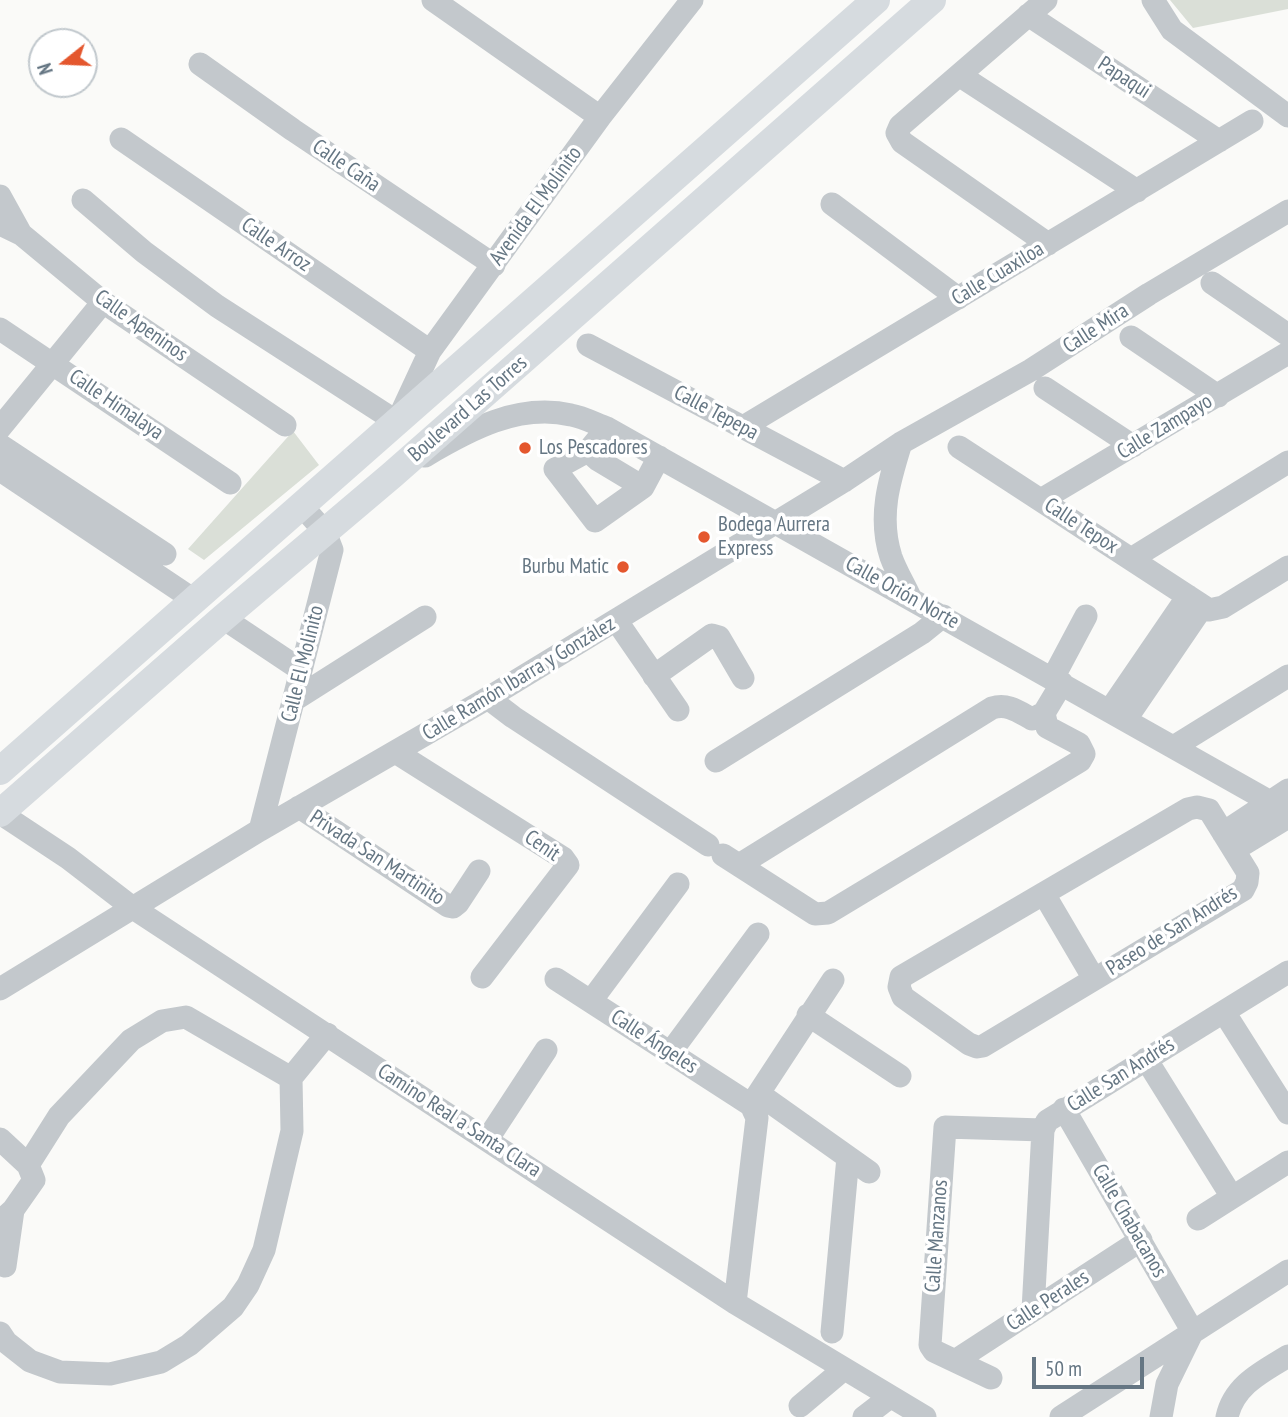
<!DOCTYPE html>
<html>
<head>
<meta charset="utf-8">
<style>
	body { margin:0 }
	#map { position:relative; width:1288px; height:1417px; overflow:hidden; background:#fafaf8; font-family:"PT Sans Narrow",sans-serif }
	canvas { display:block }
	.north { position:absolute; left:28px; top:28px; width:70px; height:70px; box-sizing:border-box; background:#fff; border:2px solid #c1c8cd; border-radius:50%; rotate:252deg; font-size:19px; font-weight:700; line-height:28px; text-align:center; color:#657683 }
	.north::after { content:''; display:block; margin:auto; width:24px; height:32px; background:#e4572e; clip-path:polygon(50% 0,100% 100%,50% 72%,0 100%) }
	.scale { position:absolute; left:1032px; top:1357px; width:112px; height:32px; box-sizing:border-box; border:4px solid #657683; border-top:0; padding-left:9px; font-size:21px; line-height:24px; white-space:nowrap; color:#657683; -webkit-text-stroke:5px #fff; paint-order:stroke }
</style>
</head>
<body>
<div id="map">
<canvas width="1288" height="1417"></canvas>
<div class="north">N</div>
<div class="scale">50 m</div>
</div>
<script>
const context = document.querySelector('canvas').getContext('2d');
context.lineJoin = 'round';
function fill(path, color) { context.fillStyle = color; context.fill(path, 'evenodd'); }
function stroke(path, color, width, dash) { context.strokeStyle = color; context.lineWidth = width; context.lineCap = dash ? 'butt' : 'round'; context.setLineDash(dash || []); context.stroke(path); }
function write(font, color, halo, rows, align = 'center') {
  context.font = font + ' "PT Sans Narrow",sans-serif'; context.lineWidth = 7; context.setLineDash([]); context.textBaseline = 'middle'; context.strokeStyle = halo; context.fillStyle = color; for (const [text, x, y, turn = 0] of rows) {
    context.save(); context.translate(x, y); context.rotate((+turn || 0) * Math.PI / 180); context.textAlign = isNaN(turn) ? turn : align; if (halo) context.strokeText(text, 0, 0); context.fillText(text, 0, 0); context.restore();
  }
}
fill(new Path2D(`
	M1170,0h118v9l-95,19z
	M293,431l26,34 -115,95 -16,-11z`), '#dadfd7');
stroke(new Path2D(`
	M433,0l167,117
	M1046,0l-146,126 -3,7 5,9 146,102
	M1153,0l19,30 116,86
	M1028,15l191,126
	M200,64l93,66 201,135
	M959,75l178,116
	M121,139l309,212
	M0,196l21,38
	M83,200l61,52 73,54 180,116 33,-71 170,-234 92,-117
	M832,204l126,94
	M0,224l21,10 82,68 182,123
	M1212,283l76,52
	M0,329l230,154
	M1131,337l87,59
	M588,345l256,136
	M1045,388l88,58
	M743,427l509,-306
	M0,428l103,-126
	M607,428l-19,23 -33,18 40,52 48,-34 16,-30
	M901,443c-12,38 -23,74 -10,114 5,14 13,27 19,40
	M0,445l165,109
	M959,447l250,163 14,-3 65,-40
	M588,451l10,9 45,27
	M425,456c44,-26 93,-53 146,-41 12,2 25,9 36,13l681,384
	M0,470l194,130
	M1041,500l247,-147
	M1131,559l157,-97
	M223,618l78,52
	M616,620l62,90
	M654,676l58,-41 7,2 24,41
	M1053,678l33,-62
	M488,698l25,19 195,128
	M294,700l131,-83
	M1110,710l78,-114
	M1126,719l77,-113
	M1175,746l113,-70
	M397,753l166,105 5,7 -86,112
	M716,761l206,-128 21,-17
	M299,807l149,99 5,1 5,-4 21,-32
	M1197,807l12,3 39,63 -1,9 -4,8 -260,156 -6,1 -8,-3 -66,-47 -4,-10 2,-10 287,-168z
	M0,813l68,45 65,50 602,395 190,114
	M260,830l72,-280 -7,-18 -23,-26
	M1223,833l65,-43
	M1234,850l54,-33
	M723,855l92,59 13,-1 252,-152 4,-7 -5,-10 -32,-17 -3,-14
	M739,865l253,-157c16,-5 27,4 40,11l12,-6 18,-30
	M1044,894l50,85
	M556,979l195,126 6,13 -22,185
	M0,989l260,-159 228,-132 356,-217 57,-38 130,-73 118,-76 139,-83
	M591,1001l87,-117
	M1224,1012l64,101
	M808,1015l92,61
	M670,1053l88,-119
	M1146,1059l86,138
	M759,1094l110,78
	M751,1105l82,-125
	M1064,1109l129,223
	M0,1139l28,26 6,15 -21,30 -13,12
	M487,1140l59,-90
	M28,1165l31,-49 72,-76 31,-19 24,-4 105,61 36,-44
	M1198,1219l90,-57
	M5,1266l8,-56
	M1033,1310l10,-180 4,-9 241,-149
	M832,1332l16,-175
	M0,1333l6,9 24,19 30,11 50,2 51,-12 28,-17 44,-38 15,-22 16,-35 28,-119 -1,-53
	M955,1361l186,-121
	M991,1378l-57,-27 -4,-6 15,-218 98,3
	M800,1406l44,-37
	M864,1417l26,-20
	M1061,1417l227,-146
	M1161,1417l6,-33 24,-49
	M1227,1417c7,-32 35,-45 61,-61`), '#c3c8cc', 23);
stroke(new Path2D(`
	M0,771l876,-771
	M0,813l223,-195 169,-143 540,-475`), '#d6dbdf', 28);
for (const [x, y, r, color] of [
	[525,448,7,"#e4572e"],
	[704,537,7,"#e4572e"],
	[623,567,7,"#e4572e"]
]) { const dot = new Path2D(); dot.arc(x, y, r, 0, 2 * Math.PI); context.fillStyle = color; context.fill(dot); stroke(dot, '#fff', 2.5); }
write('21px', '#657683', '#fff', [
	["Papaqui",1124,78,33],
	["Calle Caña",346,166,34],
	["Avenida El Molinito",536,206,-54],
	["Calle Arroz",276,245,34],
	["Calle Cuaxiloa",998,274,-31],
	["Calle Apeninos",141,326,35],
	["Calle Mira",1096,329,-33],
	["Calle Himalaya",116,405,34],
	["Boulevard Las Torres",468,409,-41],
	["Calle Tepepa",716,413,28],
	["Calle Zampayo",1165,427,-31],
	["Calle Tepox",1081,526,33],
	["Calle Orión Norte",902,593,29],
	["Calle El Molinito",303,664,-76],
	["Calle Ramón Ibarra y González",519,679,-31],
	["Cenit",542,846,34],
	["Privada San Martinito",377,858,33],
	["Paseo de San Andrés",1172,931,-32],
	["Calle Ángeles",654,1042,33],
	["Calle San Andrés",1121,1075,-32],
	["Camino Real a Santa Clara",459,1121,33],
	["Calle Chabacanos",1129,1221,60],
	["Calle Manzanos",937,1236,-86],
	["Calle Perales",1048,1301,-33]
]);
write('21px', '#657683', '#fff', [
	["Los Pescadores",539,448],
	["Bodega Aurrera",718,525],
	["Express",718,549],
	["Burbu Matic",609,567,"right"]
], 'left');
</script>
</body>
</html>
